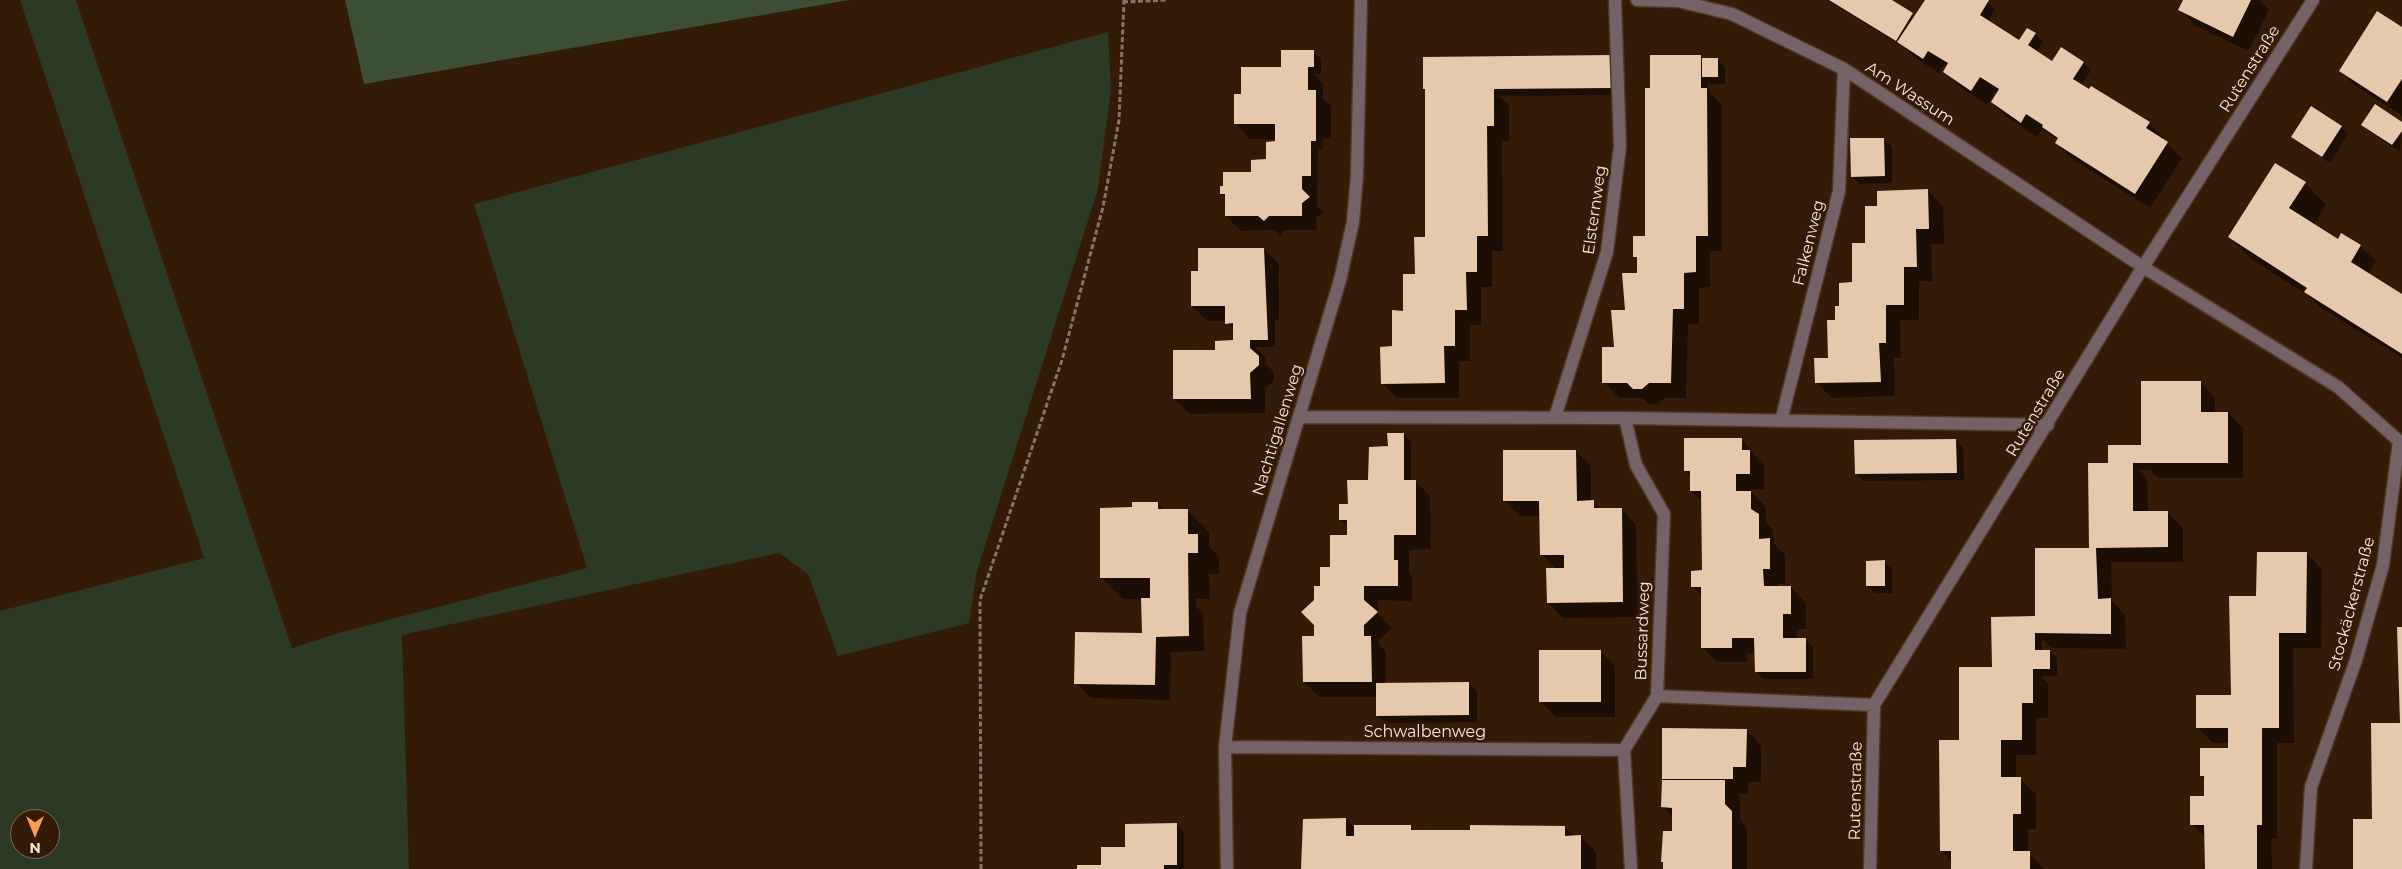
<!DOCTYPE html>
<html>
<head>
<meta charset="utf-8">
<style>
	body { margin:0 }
	#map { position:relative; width:2402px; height:869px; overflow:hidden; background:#341b08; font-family:Montserrat,sans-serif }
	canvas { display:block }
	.north { position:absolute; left:10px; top:809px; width:50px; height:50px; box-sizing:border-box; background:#341b08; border:1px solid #826c5c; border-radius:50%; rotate:180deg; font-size:14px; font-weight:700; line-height:20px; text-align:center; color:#f7e5da }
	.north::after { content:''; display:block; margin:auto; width:18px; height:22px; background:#fa9f4e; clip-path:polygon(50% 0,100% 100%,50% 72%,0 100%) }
</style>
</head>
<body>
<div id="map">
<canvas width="2402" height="869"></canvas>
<div class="north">N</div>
</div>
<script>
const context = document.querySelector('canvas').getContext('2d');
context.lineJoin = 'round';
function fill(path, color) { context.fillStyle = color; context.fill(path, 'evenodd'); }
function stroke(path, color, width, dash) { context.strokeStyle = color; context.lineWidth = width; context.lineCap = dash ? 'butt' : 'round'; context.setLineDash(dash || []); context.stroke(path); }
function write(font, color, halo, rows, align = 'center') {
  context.font = font + ' Montserrat,sans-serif'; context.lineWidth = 5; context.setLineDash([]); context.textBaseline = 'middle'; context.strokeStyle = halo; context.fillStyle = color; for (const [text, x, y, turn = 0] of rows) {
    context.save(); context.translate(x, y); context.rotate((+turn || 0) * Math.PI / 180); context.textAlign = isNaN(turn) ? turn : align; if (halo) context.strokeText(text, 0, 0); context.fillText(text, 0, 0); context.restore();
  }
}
fill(new Path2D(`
	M20,0h56l216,648 50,-16 245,-64 -113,-364 634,-172 3,57 -13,100 -121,382 -8,52 -131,33 -30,-82 -29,-21 -377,82 7,234h-409v-258l204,-53zM20,819h30v30h-30z`), '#2b3925');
fill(new Path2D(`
	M345,0h504l-485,84z`), '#3c4f34');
fill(new Path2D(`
	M1827,0h62l26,17 11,-17h59l10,9 -7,12 36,23 11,-10 8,8 -7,10 17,10 8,-14 23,15 7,7 -9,14 5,5 62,34 15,15 -1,2 19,18 -32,50 -79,-50 -15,-15 2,-3 -16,-11 -5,8 -30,-20 -15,-15 6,-9 -3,-2 -8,14 -27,-18 -15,-15 2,-5 -3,-2 -5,8 -25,-16 -10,-10z
	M2185,0h74l10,10 -21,41 -53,-26 -15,-15z
	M2402,29v87l-46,-30 -16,-15z
	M1313,52l8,7v15h-7l9,10v15l8,7v33h-8v10h-5l-1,57 7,7 -8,5 1,12h-33l-4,6 -6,-6 -33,1 -15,-15v-18l-4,-4 2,-20 28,-1 17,-12 7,-18v-4h-26l-15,-16 7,-27z
	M1611,56l7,39 -119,1 10,9v36h-7l1,110h-11v36h-11v38h-11v36h-11v37h-62l-15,-15 45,-145 -1,-147 -2,-2z
	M1700,57l3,2h14l8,8v17h-14l-3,-3v9l14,15v146h-12v36l-11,1v36h-11l-2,74h-22l-6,6h-9l-6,-6h-24l-15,-16 34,-108v-15l-3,-3 11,-19 5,-148z
	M2402,123l-2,29 -30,-20 -8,-7z
	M2341,127l7,7 -18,29 -30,-19 -7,-7z
	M1884,139l8,8v36l-32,1 -8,-8z
	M2305,183l21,22 -12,19 24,17 4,-7 18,12 16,15 -8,13 34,21v63l-82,-51 -12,-12 -57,-36 -22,-22z
	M1928,191l15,15 1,38h-13l1,37h-13v39h-19l1,38h-7l1,38 -63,2 -16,-16 13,-23 11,-52 14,-23 25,-77z
	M1264,249l15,15v56h-4v27h-20l10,10v7l9,8v9l-9,7v25l-75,1 -16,-15 42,-48 21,-9 -3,-11 -8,-10h-19l-15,-15 7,-34z
	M2200,382l15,16v15h13l15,15v50h-85l-8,-8h-12l9,9 1,34h20l15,15v34h-72l1,39 13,14 1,34 -74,-1 -10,-9v12h7l8,7v18h-16l7,7v35h-12v37h-20v24h4l16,15v35h-8v23l16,17h-92v-7l-11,-12 19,-109 33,-73 97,-119 21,-85 32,-17z
	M1404,434l7,8v39h4l15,15 1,53 -22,1v23l3,4v24l-34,-1v14l14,14 -13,12v5l7,7v32h83l8,7v31l-92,1 -8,-8v-18h-58l-15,-15 12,-44v-37l33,-65v-8l-9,-8 29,-38 20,-35z
	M1742,440l22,26v23h-13v3l15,15v16l7,7 1,14 11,11v29h-7v3h13l15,16v26h-9v11h8l8,7v32h-50l-7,-8v-18h-9v9h-30l-15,-15v-51l-10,-10 11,-14v-70l-12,-11v-14l-6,-6z
	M1956,440l7,8 1,32 -101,1 -7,-8z
	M1576,451l15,15v35l10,8h20l15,15 2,93 -75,1 -15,-15 8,-34 -15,-15 -1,-38h-20l-15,-15z
	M1158,503l7,8h23l21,21v15l10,10v17h-10l1,25h-14v7l7,8 1,37 -33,1 -1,48 -79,-2 -15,-15 67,-49 -1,-35h-19l-22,-22 32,-69z
	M2306,553l16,16 -1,79h-28l1,95h-17v96h-6l1,30h-66v-31l-14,-14 13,-27v-17l-4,-4 28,-27v-6h-16l-15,-15 34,-32 25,-99z
	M1884,562l8,7v24h-17l-8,-7z
	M1600,651l15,15v51h-59l-16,-16z
	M1746,730l15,15v37h-13v12h-11l3,3v23l7,7v42h-83l-2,-7 11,-29v-16l-11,-11 4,-25 -3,-3z
	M1346,819l9,10 55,-3 5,5 150,-4 9,10 7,-1 15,16v17h-294v-32z
	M1176,824l8,8v37h-106l24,-2 24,-19z`), '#0007');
fill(new Path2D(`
	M1829,0h63l21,13 -17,28z
	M1925,0h64l-9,15 39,25 8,-12 9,5 -8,12 24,16 9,-14 23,15 -11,17 16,10 2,-3 59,36 -4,6 22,14 -33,52 -80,-51 3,-5 -16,-11 1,-2 -17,-11 -5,9 -30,-21 8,-13 -19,-12 -9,14 -28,-19 5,-9 -20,-12 -5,8 -26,-17z
	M2183,0h68l-18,37 -55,-27z
	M2377,11l25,16v52l-15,23 -48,-31z
	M1281,50h33v17h-6v23h8v51h-5v35h-9v13l8,8 -8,6v13h-33l-5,5 -6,-5h-33v-22h-5v-8h3v-14h28v-12l15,-1v-17l9,-1v-17h-41v-30h7v-27h40z
	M1611,55v33l-117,1v37h-7l1,110h-11v36h-11l1,38h-12v36h-11l1,37 -64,1 -1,-37 12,-1v-36l11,1v-37h12l-1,-37h11v-148h-2v-32z
	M1650,55h51v33h6l1,148h-12v36l-12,1v36h-11l-2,74h-22l-7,6h-9l-6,-6h-25v-36h12l-3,-37h14l-3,-37h15v-16h-4v-21h12v-148h5z
	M1702,58h16v19h-16z
	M2375,104l27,18v9l-10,14 -31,-20z
	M2311,106l31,20 -20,31 -31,-20z
	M1850,138h34l1,38 -34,1z
	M2275,163l31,19 -17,26 49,31 3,-6 20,12 -10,17 51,32v60l-98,-62 3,-4 -79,-51z
	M1928,189l1,40h-13l1,38h-13v38h-18v38h-7l2,39 -66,1 -1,-25h14l-1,-38h8v-14h4v-23l13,-1v-39h13v-37h12v-15z
	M1198,248h66l4,92h-18v8l9,8v9l-9,8 1,26h-78v-49h42v-9l18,-1v-17l-8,1v-18h-34v-35h7z
	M2141,381h60v31h27v51h-95v48h35v36l-72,1 2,51 13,-1v36l-76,-1v17h15v19h-17v34h-11v37h-21v37h20v37h-8v37h17v18h-79v-18h-11l-1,-111h20v-73h33l-1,-50 44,-1v-68h54l-1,-85h20v-18h33z
	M1387,433h17v47h12v55h-22v25h4v26h-34v14l14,12 -14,13v11h7l1,46h-69l-1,-46h12v-11l-13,-13 13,-12v-14h6v-19h10v-32h17v-15h-8v-16h9l-1,-24h21l1,-33 19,-1z
	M1684,438h58v12h8v24h-14v17h15v18l8,5v25l11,-1v31h-7l1,17h27v28h-8v24h23v34h-51l-1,-34h-22v10h-31v-61h-10v-16l11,-1 -1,-79h-11v-20h-6z
	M1956,439l1,34 -102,1 -1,-34z
	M1503,450h73l1,51 17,-1v8h28l1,94 -76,1 -1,-35h18v-13h-24l-1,-54h-36z
	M1132,502h26v7h30v25h10v19h-10l1,83 -33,1 -1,48 -81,-1 1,-52 67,1 -1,-35h9v-20h-50v-70l32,-1z
	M2257,552h50l-1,81h-27v95h-17v97h-5v44h-52l-1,-44h-14v-29h14v-20h-4v-28h28v-20h-32v-33h35l-2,-99h27z
	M1885,560v26h-19v-25z
	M2397,627h5v242h-49v-50h19l-1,-96h29z
	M1539,650h62v52h-62z
	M1469,682v33l-93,1v-33z
	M1662,728l85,1 -1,38h-13v12h-71z
	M1662,780h63v24l7,7v58h-69v-7h-2l2,-31h9v-23l-11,-1z
	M1346,818v18h8v-11h57v5h59v-5l95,1v10l16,-1v34h-280l2,-50z
	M1177,823v42h-13v4h-87v-4h24v-18h24v-23z`), '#e6c8ad');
const minor = new Path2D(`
	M1637,0l41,1 54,13 112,55 299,198 195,120 61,54 -16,124 -27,95 -45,127 -5,82
	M1299,417l326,1 11,47 28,49 -7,182 217,9
	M1555,417l52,-165 13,-106 -5,-146
	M1625,418l423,7
	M1781,421l58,-230 5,-122
	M1225,747l399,3 7,119
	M1624,750l33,-54
	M1227,869l-2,-122 15,-134 100,-333 13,-58 4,-47 4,-175
	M1870,869l4,-164 269,-438 170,-267`);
stroke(minor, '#4f3725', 15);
stroke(new Path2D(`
	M1123,2l45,-2
	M981,869l-1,-269 82,-240 41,-153 16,-87 5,-120`), '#897363', 3, [5, 2.5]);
stroke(minor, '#736367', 12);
write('16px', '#f7e5da', '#341b08', [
	["Rutenstraße",2250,69,-58],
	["Am Wassum",1910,94,33],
	["Elsternweg",1595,210,-82],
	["Falkenweg",1809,243,-76],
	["Rutenstraße",2036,413,-59],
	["Nachtigallenweg",1278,430,-73],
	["Stockäckerstraße",2352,604,-75],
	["Bussardweg",1643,631,-88],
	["Schwalbenweg",1425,732],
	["Rutenstraße",1856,791,-89]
]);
</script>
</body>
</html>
